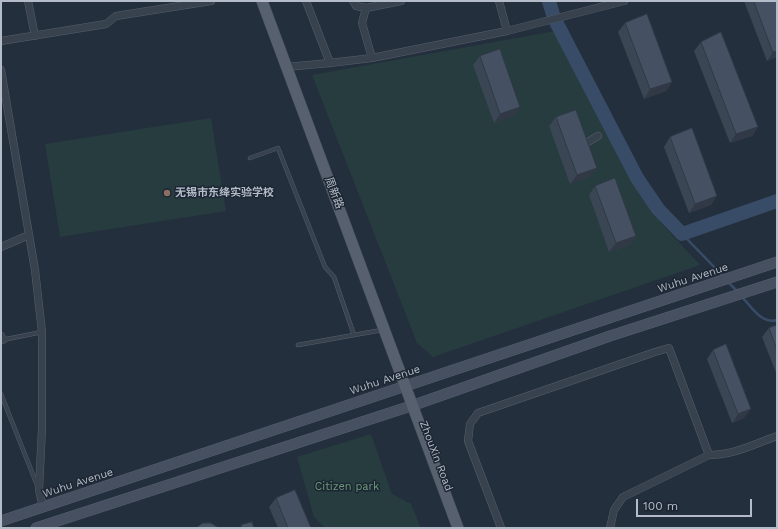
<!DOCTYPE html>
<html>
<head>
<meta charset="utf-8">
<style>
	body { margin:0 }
	#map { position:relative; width:778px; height:529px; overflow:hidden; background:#242f3e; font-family:"Work Sans",sans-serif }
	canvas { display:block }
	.frame { position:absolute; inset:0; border:2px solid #b4bcc9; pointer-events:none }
	.scale { position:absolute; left:636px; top:499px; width:116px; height:18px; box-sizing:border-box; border:2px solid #b4bcc9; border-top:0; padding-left:5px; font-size:12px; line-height:14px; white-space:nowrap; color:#b4bcc9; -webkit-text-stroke:3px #1d2633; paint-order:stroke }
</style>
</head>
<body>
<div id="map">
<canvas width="778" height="529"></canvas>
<div class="frame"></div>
<div class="scale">100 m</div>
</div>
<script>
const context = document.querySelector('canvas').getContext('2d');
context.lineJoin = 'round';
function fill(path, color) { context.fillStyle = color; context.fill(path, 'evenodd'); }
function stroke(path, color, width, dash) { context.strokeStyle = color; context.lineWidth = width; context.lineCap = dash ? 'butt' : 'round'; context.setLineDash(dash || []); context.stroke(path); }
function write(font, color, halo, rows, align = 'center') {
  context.font = font + ' "Work Sans","Noto Sans SC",sans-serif'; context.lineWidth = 3; context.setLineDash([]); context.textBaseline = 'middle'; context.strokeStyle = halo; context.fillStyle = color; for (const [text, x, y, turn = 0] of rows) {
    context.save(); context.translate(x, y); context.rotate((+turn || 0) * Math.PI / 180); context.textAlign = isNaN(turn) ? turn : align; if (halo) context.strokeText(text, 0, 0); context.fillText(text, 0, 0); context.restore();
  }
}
fill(new Path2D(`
	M561,30l100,193 39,42 -267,92 -16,-14 -105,-268z
	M211,118l15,93 -166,26 -15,-93z
	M371,434l21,60 19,10 10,24h-96l-11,-11 -17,-60z`), '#263c3f');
stroke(new Path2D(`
	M682,234l42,43
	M727,281l10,10
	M742,297c9,9 20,28 35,23`), '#394c67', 2.5);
stroke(new Path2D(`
	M549,1l5,17 83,160 21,31 24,25 95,-33`), '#394c67', 14);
const service = new Path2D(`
	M250,158l28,-10 47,119 9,10 20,58
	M2,340l40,-8
	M298,345l84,-15
	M1,394l36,91`);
const minor = new Path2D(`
	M28,1l7,35
	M306,1l24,62
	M353,1l3,5 10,2
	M507,31l117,-30
	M1,41l105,-17 10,-8 95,-15
	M372,58l-10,-35 4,-15 35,-7
	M286,67l44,-4 42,-5 135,-27 -8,-30
	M1,70l34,200 7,62v96l-3,62 4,17
	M586,143l12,-7
	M1,247l28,-12
	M1,336l2,4
	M501,528l-33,-87 2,-17 8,-11 177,-61 14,-4 40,107c25,0 45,-11 68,-19
	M610,528l4,-18 9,-13 86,-42`);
const secondary = new Path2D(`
	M1,521l776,-259
	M36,528l381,-124 193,-68 167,-54`);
const primary = new Path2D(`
	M262,1l196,527`);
stroke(service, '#565f6c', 4.5);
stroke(minor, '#565f6c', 8);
stroke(secondary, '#565f6c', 11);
stroke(primary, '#414a57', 12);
stroke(service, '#38414e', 3.5);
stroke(minor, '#38414e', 7);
stroke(secondary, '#465061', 10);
stroke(primary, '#56606e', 11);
fill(new Path2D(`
	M744,1h33v56l-10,4z
	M625,23l47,59 -6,9 -22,8 -26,-67z
	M701,42l57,85 -6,9 -22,7 -36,-92z
	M480,56l40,51 -6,9 -20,7 -21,-58z
	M556,117l34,60 -20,7 -21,-58z
	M670,137l41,68 -22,8 -25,-66z
	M595,186l41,50 -6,9 -21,7 -20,-57z
	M777,325v50l-15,-38 7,-9z
	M713,350l31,68 -12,5 -25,-64z
	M276,498l35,30h-33l-9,-21z`), '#3b4654');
fill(new Path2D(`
	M777,51v6l-10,4 6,-9z
	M672,82l-6,9 -22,8 6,-10z
	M520,107l-6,9 -20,7 6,-9z
	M758,127l-6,9 -22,7 6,-9z
	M597,168l-7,9 -20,7 7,-9z
	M717,196l-6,9 -22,8 6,-9z
	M636,236l-6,9 -21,7 7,-9z
	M751,409l-7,9 -12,5 6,-9z`), '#303945');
const building = new Path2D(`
	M754,1h23v50l-4,1z
	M647,14l25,68 -22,7 -25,-66z
	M721,32l37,95 -22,7 -35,-92z
	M500,49l20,58 -20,7 -20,-58z
	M576,110l21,58 -20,7 -21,-58z
	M692,128l25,68 -22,8 -25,-67z
	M615,178l21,58 -20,7 -21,-57z
	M777,325v25l-8,-22z
	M726,344l25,65 -13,5 -25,-64z
	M295,490l16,38h-23l-12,-30z
	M252,522l2,6h-12l-1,-3z
	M203,523h8l8,5h-23z`);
fill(building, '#455162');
stroke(building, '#303945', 1);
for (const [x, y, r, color] of [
	[167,193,4,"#8d6e63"]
]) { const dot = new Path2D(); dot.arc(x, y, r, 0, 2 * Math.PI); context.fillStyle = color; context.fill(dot); stroke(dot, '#1d2633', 1.5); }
write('bold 11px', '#b4bcc9', '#1d2633', [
	["无锡市东绛实验学校",175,193]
], 'left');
write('11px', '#b4bcc9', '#1d2633', [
	["周新路",334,193,69],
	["Wuhu Avenue",693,278,-18],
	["Wuhu Avenue",385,380,-18],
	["ZhouXin Road",436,456,69],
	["Wuhu Avenue",78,483,-18]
]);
write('11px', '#6b9a76', '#1d2633', [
	["Citizen park",347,487]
]);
</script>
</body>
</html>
